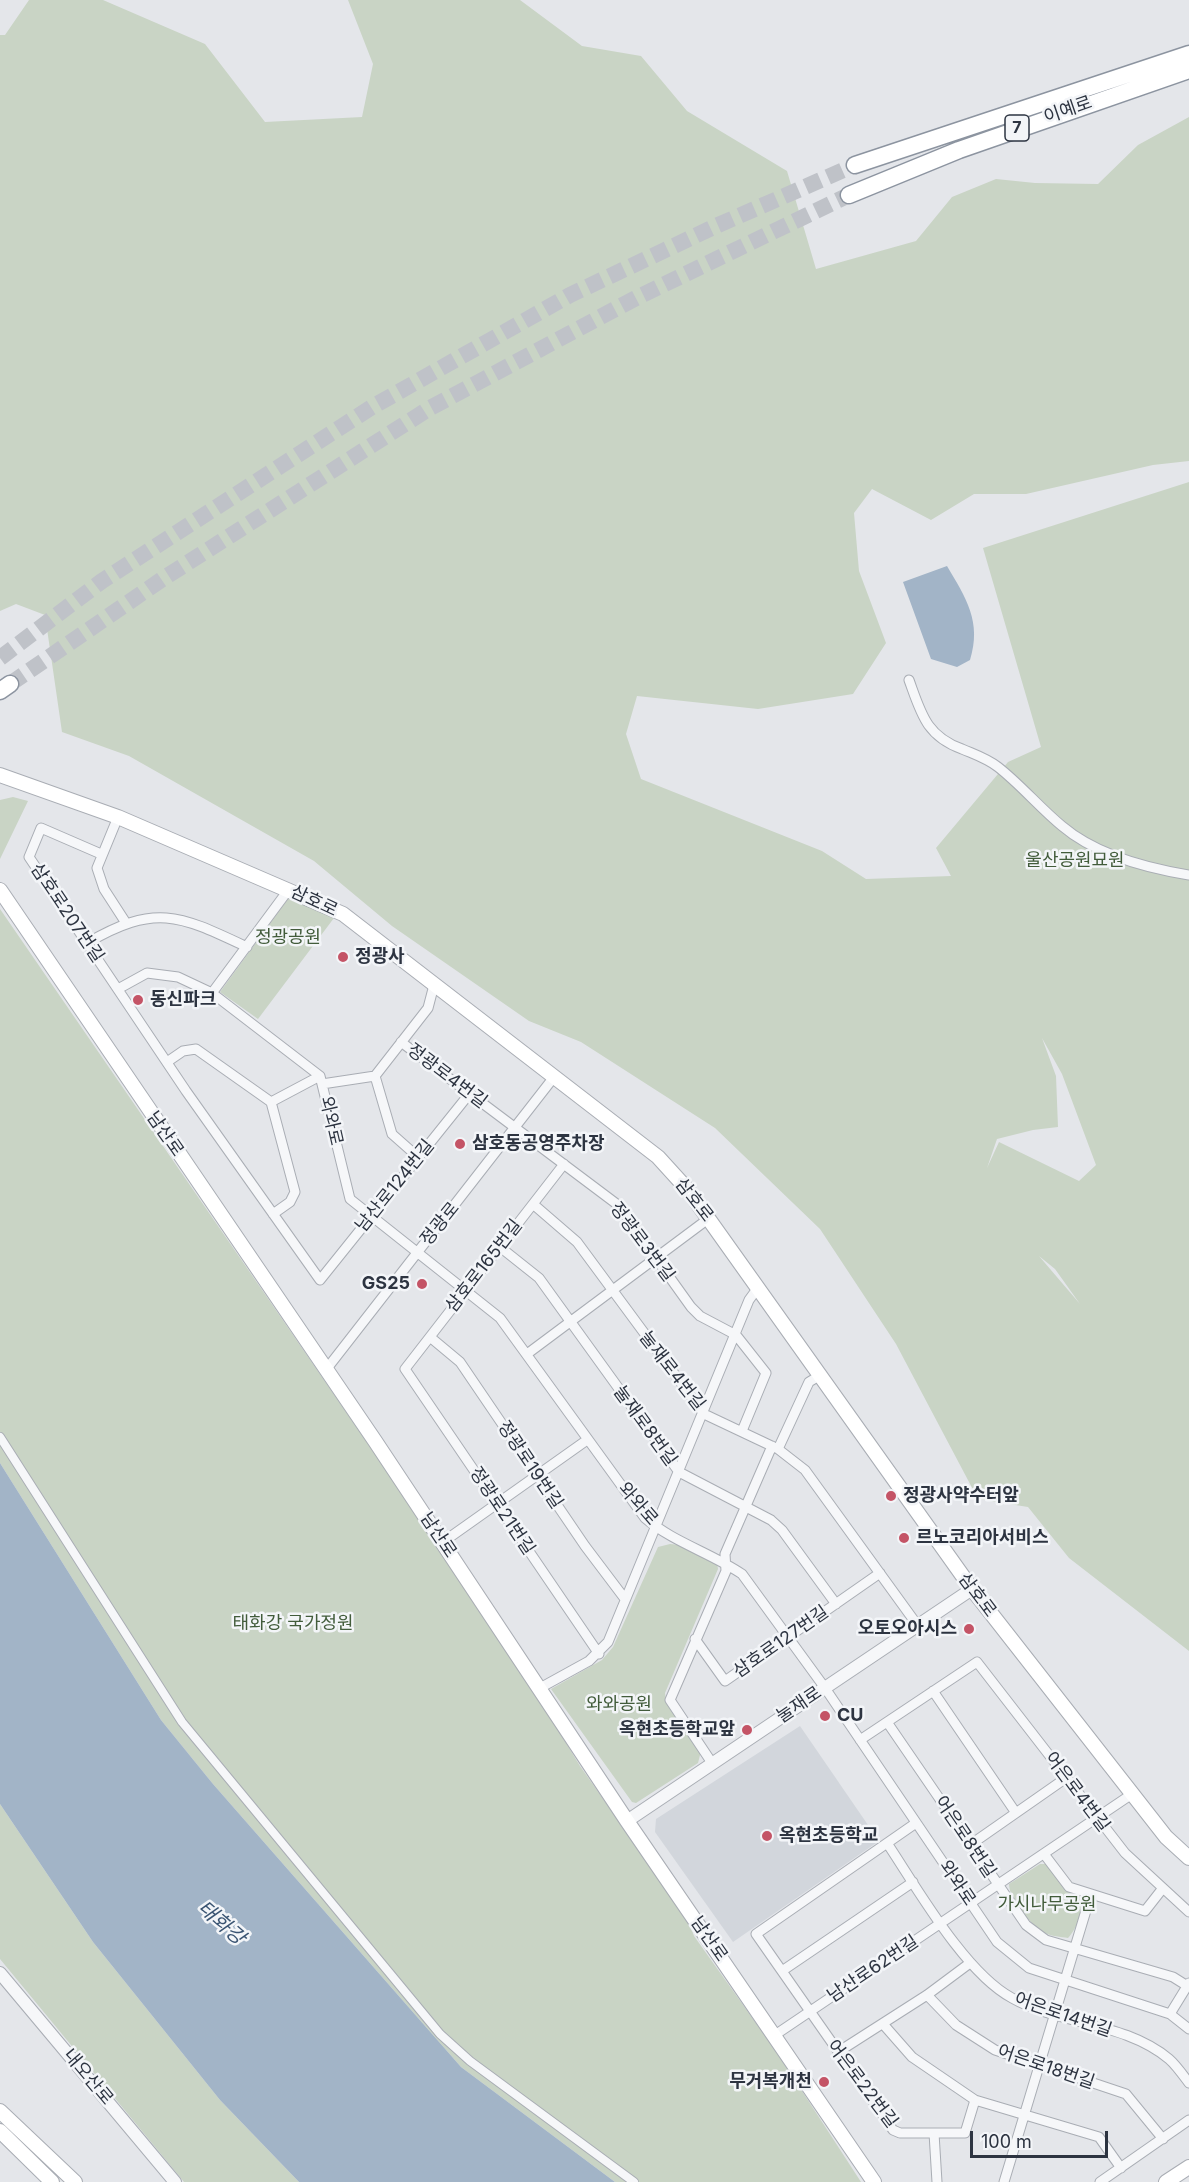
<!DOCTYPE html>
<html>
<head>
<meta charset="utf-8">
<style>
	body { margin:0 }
	#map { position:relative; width:1189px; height:2182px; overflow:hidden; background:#e4e6ea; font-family:Inter,sans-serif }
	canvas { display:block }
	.scale { position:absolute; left:970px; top:2131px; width:138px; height:27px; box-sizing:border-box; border:3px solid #2d3441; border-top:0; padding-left:8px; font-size:18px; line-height:21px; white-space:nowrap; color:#2d3441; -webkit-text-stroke:4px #f3f5f8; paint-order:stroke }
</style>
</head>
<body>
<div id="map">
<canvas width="1189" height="2182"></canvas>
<div class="scale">100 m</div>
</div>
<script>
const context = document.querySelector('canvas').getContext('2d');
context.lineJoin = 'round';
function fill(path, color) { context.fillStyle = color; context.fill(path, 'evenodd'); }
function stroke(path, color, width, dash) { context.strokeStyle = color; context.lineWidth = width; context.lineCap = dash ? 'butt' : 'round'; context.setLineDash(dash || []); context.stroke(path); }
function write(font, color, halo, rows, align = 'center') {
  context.font = font + ' Inter,"Noto Sans KR",sans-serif'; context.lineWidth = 5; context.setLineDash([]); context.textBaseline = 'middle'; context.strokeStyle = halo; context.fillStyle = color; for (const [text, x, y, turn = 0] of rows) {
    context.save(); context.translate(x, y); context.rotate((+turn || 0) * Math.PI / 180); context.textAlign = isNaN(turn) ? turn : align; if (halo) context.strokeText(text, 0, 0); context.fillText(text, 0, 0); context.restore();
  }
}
fill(new Path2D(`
	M800,1726l79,115 -146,101 -78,-110 1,-13z`), '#d2d6dc');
fill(new Path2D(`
	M29,0h74l102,44 60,78 97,-5 11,-53 -25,-64h172l62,46 59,10 46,55 100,60 29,98 100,-28 36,-44 44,-18 39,4 63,1 40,-39 51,-28v344l-36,4 -127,29h-52l-43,26 -59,-31 -18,24 5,58 27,72 -33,51 -95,15 -121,-13 -11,38 15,45 181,72 44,28 85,-3 -15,-28 72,-86 33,-15 -58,-199 206,-66v1169l-120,-93 -41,-51 -50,-8 -82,-155 -76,-115 -105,-101 -134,-86 -52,-21 -137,-95 -78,-65 -185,-105 -67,-24 -17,-117 -29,-11 -16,7v-576h5zM1042,1038l20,36 34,91 -17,16 -80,-39 -12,26 10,-29 36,-9 25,-3 -2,-51zM1039,1256l16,13 25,35z
	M13,797l15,4 -28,58v-59z
	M290,896l44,22 -76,101 -38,-27z
	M0,909l507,737 73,120 108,154 6,16 84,118 83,128h-246l-154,-115 -248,-283 -52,-64 -161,-257z
	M670,1544l10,1 37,18 1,6 -53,124 1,9 35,49 -3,12 -62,40 -4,-1 -81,-113 51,-29 11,-13 45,-100z
	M0,1804l93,138 127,158 79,82h-115l-184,-223z
	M1040,1864h7l16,23 17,8c5,13 -3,34 -12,43 -7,-1 -17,-2 -23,-5 -14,-8 -36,-33 -36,-49z`), '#c9d4c5');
fill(new Path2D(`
	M947,566c19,32 35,56 23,94l-13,7 -26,-8 -28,-77z
	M0,1463l161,257 52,64 248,283 154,115h-316l-79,-82 -127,-158 -93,-138z`), '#a2b4c7');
stroke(new Path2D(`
	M0,658l102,-77 270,-174 198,-112 146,-69 139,-61
	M10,684l154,-106 266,-170 206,-110 213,-103`), '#bfc2c8', 16, [16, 8]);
const pedestrian = new Path2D(`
	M0,1437l182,285 258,312 30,27 164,121`);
const minor = new Path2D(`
	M909,680c12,33 17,56 53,69 14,6 24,9 36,18 23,18 42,41 64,59 34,29 84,42 127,49
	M118,817l-21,51 7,21 22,34
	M101,854l-60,-26 -12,29 157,234 134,189 150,-187
	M87,943c69,-40 92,-28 160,4
	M118,989l29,-16 31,4 34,16 108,83 30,123 150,119 145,200c28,24 66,35 97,56l83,114 172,254 32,26 141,46 19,15
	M212,993l77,-104
	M401,1042l217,163 73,102 9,9 36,19 30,38 -24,58
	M167,1062l16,-11 13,-2 75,53 24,90 -5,10 -17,12
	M322,1084l53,-8
	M271,1102l49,-26
	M418,1157l-26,-23 -17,-58 53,-68 6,-23
	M564,1164l-159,205 194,285
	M533,1204l44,38 127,172 74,35 27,21 113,156
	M500,1247l39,31 140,194 92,48 11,10 54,74
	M430,1337l30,25 125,184 40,53
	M527,1354l181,-135
	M325,1371l229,-294
	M778,1449l31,-67 10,-6
	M443,1542l144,-102
	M695,1639l30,42 155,-108
	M540,1688l49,-27 19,-19 141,-342 8,-11
	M933,1691l83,122
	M887,1722l139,203 20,15 127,37 16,10
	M860,1740l117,-78 148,191 64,59
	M712,1763l-42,-63 56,-129 -1,-17 47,-108
	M916,1823l-160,111 137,196 7,3h65l10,-33
	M887,1843c30,45 78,130 125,155 48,27 113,24 157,61 7,6 14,16 20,24
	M970,1845l96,-67
	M1044,1854l25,33 76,24 18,-23
	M782,1971l131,-89
	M927,1995l29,30 39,25 131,44 37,45
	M1170,2014l19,-31
	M883,2024l29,33 63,43 124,37 22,31
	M775,2035l357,-241
	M838,2052l89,-57 43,-32
	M934,2133l3,49
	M1004,2182l87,-288
	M1100,2182l89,-62`);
const tertiary = new Path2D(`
	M627,1821l345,-232
	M0,1973l175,209`);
const secondary = new Path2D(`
	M0,775l118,42 225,97 315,243 30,33 284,399 194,248 23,21
	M0,890l375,551 252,380 247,361
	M0,2111l75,71
	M0,2131l52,51
	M1166,2182l23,-15`);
const trunk = new Path2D(`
	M855,165l334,-111
	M849,195l110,-45 230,-80
	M0,691l10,-7`);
stroke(pedestrian, '#a9adb4', 10);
stroke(minor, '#a9adb4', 11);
stroke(tertiary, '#a9adb4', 14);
stroke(secondary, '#a9adb4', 16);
stroke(trunk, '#8c94a0', 19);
stroke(pedestrian, '#f6f7f9', 8);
stroke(minor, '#f6f7f9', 9);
stroke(tertiary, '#f6f7f9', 12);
stroke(secondary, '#fff', 14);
stroke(trunk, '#fff', 16);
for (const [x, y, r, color] of [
	[343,957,6,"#c45466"],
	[138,1000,6,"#c45466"],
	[460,1144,6,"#c45466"],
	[422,1284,6,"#c45466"],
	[891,1496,6,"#c45466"],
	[904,1538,6,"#c45466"],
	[969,1629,6,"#c45466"],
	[825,1716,6,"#c45466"],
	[747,1730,6,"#c45466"],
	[767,1836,6,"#c45466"],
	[824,2082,6,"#c45466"]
]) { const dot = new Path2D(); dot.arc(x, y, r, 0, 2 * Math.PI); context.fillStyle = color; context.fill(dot); stroke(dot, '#f3f5f8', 2); }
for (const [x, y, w] of [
	[1017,128,24]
]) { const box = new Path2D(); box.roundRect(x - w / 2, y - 13, w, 26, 4.5); context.fillStyle = '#f3f5f8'; context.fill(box); stroke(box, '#2d3441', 1.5); }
write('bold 16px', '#2d3441', null, [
	["7",1017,128]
]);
write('18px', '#2d3441', '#f3f5f8', [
	["이예로",1068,110,-19],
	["삼호로",314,901,25],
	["삼호로207번길",67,913,56],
	["정광로4번길",447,1076,37],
	["와와로",331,1121,77],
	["남산로",165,1134,55],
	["남산로124번길",395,1186,-51],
	["삼호로",694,1200,52],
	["정광로",440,1224,-51],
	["정광로3번길",642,1242,53],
	["삼호로165번길",484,1266,-52],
	["눌재로4번길",672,1371,52],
	["눌재로8번길",645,1426,54],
	["정광로19번길",530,1465,56],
	["와와로",638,1504,49],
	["정광로21번길",502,1511,56],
	["남산로",438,1535,56],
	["삼호로",977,1595,53],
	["삼호로127번길",781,1642,-35],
	["눌재로",799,1705,-34],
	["어은로4번길",1077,1792,53],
	["어은로8번길",965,1837,56],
	["와와로",957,1883,56],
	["남산로",709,1939,55],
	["남산로62번길",873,1969,-34],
	["어은로14번길",1063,2015,19],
	["어은로18번길",1046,2067,19],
	["내오산로",88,2077,50],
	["어은로22번길",862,2084,53]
]);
write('18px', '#425c3b', '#f3f5f8', [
	["울산공원묘원",1075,861],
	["정광공원",288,938],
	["태화강 국가정원",293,1624],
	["와와공원",619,1705],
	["가시나무공원",1047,1905]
]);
write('bold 18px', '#2d3441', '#f3f5f8', [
	["정광사",355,957],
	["동신파크",150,1000],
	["삼호동공영주차장",472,1144],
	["GS25",410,1284,"right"],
	["정광사약수터앞",903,1496],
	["르노코리아서비스",916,1538],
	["오토오아시스",957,1629,"right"],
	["CU",837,1716],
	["옥현초등학교앞",735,1730,"right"],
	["옥현초등학교",779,1836],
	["무거복개천",812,2082,"right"]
], 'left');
write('italic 20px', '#3a5472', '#f3f5f8', [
	["태화강",221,1923,41]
]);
</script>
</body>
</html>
